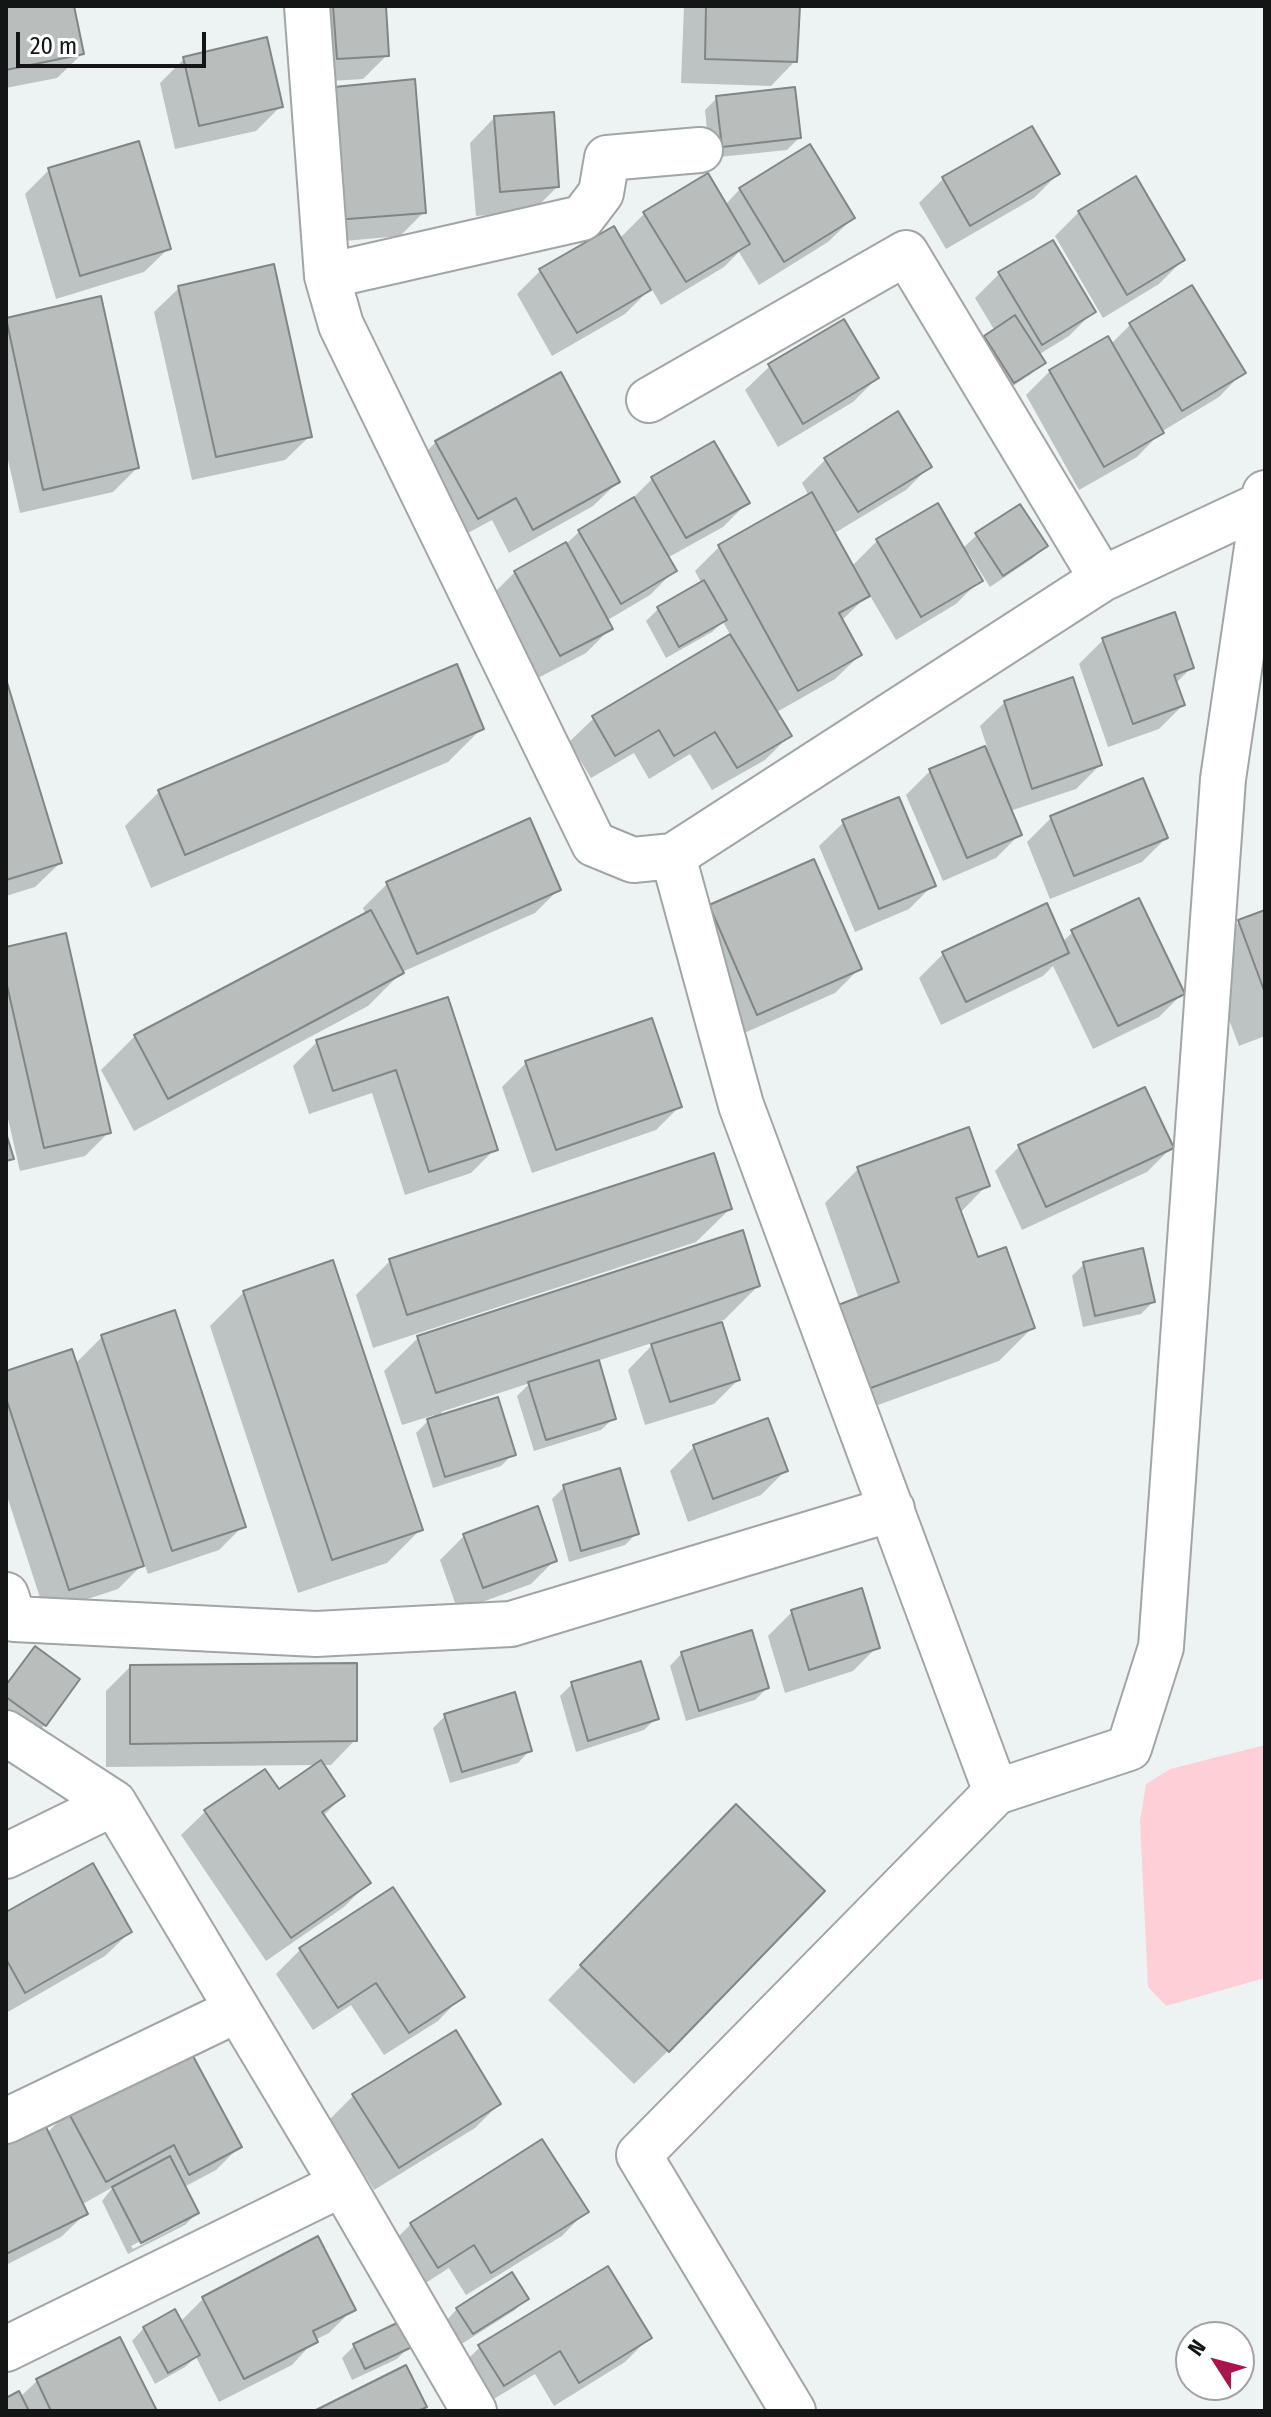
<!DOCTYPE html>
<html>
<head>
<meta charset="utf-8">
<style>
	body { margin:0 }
	#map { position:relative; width:1271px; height:2417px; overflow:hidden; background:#edf3f3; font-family:"Fira Sans Condensed",sans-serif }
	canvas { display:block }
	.frame { position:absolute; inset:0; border:8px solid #141616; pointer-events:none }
	.north { position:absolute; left:1175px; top:2321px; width:80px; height:80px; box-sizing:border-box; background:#fff; border:2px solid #a1a2a2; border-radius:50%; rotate:306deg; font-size:22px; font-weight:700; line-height:32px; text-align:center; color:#141616 }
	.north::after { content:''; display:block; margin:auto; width:28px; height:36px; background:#a9164d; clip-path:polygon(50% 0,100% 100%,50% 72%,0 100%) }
	.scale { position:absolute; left:16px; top:32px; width:190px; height:36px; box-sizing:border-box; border:4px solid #141616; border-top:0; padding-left:10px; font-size:24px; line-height:28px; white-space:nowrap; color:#141616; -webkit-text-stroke:6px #fff; paint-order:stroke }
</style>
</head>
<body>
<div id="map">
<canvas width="1271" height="2417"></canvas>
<div class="frame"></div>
<div class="north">N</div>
<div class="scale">20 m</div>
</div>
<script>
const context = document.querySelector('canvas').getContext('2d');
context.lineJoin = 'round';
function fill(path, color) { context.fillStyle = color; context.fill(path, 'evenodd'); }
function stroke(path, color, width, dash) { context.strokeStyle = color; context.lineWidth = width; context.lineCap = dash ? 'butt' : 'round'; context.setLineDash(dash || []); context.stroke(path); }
fill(new Path2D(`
	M1265,1745v233l-99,28 -18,-19 -8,-166 6,-37 24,-15z`), '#ffcfd7');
fill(new Path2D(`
	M6,6h76l-9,3 9,45 -25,24 -51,10z
	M308,6h76l3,49 -24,24 -49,3z
	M684,6h114l-3,55 -24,25 -90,-3z
	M184,59l96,48 -24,24 -81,18 -15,-66z
	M325,90l99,122 -24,24 -89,8z
	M717,98l82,40 -12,12 -77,8 -5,-48z
	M494,118l63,69 -24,24 -57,5 -6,-73z
	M49,170l120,78 -25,24 -88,27 -31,-105z
	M1058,174l-24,24 -88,51 -27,-46 24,-24z
	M740,189l113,29 -25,24 -69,43 -20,-33 -15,15 -63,38 -10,-17 -26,26 -73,42 -35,-62 24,-24 78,-31 25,-25 81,-9z
	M1079,212l104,48 -24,24 -56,34 -48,-82z
	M1052,243l41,69 -24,24 -31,19 5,7 -12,12 -30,20 -27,-44 21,-19 -20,-33 24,-24z
	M179,288l131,148 -25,24 -93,20 -38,-168z
	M7,320l130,148 -24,24 -93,21 -14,-62z
	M1130,325l113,47 -24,25 -58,35 -24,25 -58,33 -53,-95 24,-24 61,-27z
	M770,366l107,12 -24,24 -75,45 -33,-57z
	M436,442l182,40 -25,24 -84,47 -17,-33 -39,21 -41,-75z
	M826,459l104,7 -24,24 -73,44 18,33 26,-26 85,8 15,-14 68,11 -12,12 -43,29 -21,-33 -3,1 14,25 -24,24 -60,36 -27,-46 -28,27 19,34 -25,24 -60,34 14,23 -24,24 -53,30 -22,-36 -41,25 -15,-26 -43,25 -22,-36 25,-24 137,-82 -8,-14 -11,10 -46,26 -20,-37 12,-12 44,-25 -7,-13 24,-24 90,-51 -7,-13z
	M653,478l94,25 -24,24 -56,31 7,13 -24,24 -44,26 4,8 -24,24 -50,26 -45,-83 24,-24 51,-28 13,-12 49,-29z
	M1103,640l88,28 -16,16 8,21 -24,24 -51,18 -29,-83z
	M6,686l54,177 -25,24 -29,9z
	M1005,702l95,63 -24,24 -66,22 10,23 -24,24 -53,23 -37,-86 24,-24 57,-24 -7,-21z
	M482,728l-34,34 -297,126 -26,-62 34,-34z
	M1051,818l115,20 -24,24 -92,37 -23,-57z
	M844,822l89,63 -24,24 -54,23 -36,-86z
	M387,884l172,5 -24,24 -133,59 -34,34 -234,125 -33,-61 34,-34 231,-121 -3,-7z
	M710,906l149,63 -24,24 -102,45 -47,-108z
	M1265,912v124l-26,10 -34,-90 34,-34z
	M1073,932l110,61 -24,24 -66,32 -40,-83 -10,10 -102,49 -22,-47 24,-24 119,-12z
	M6,949l103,183 -24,24 -65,15 -14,-61z
	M447,999l48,150 -24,24 -66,22 -33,-102 -63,21 -16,-48 24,-24z
	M526,1063l154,43 -24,24 -124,43 -30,-86z
	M1019,1147l152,1 -24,24 -125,58 -27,-59z
	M858,1169l129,16 -27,28 16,46 57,68 -34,34 -165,60 -28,-81 53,-41 -34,-96z
	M730,1209l-34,33 -323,106 -17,-53 34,-34z
	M1084,1264l69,38 -12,12 -58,13 -11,-51z
	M758,1286l-34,34 -4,1 18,59 -24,24 -69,21 -17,-55 27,-28 -58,19 17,57 -13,12 -67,21 -17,-55 13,-13 -89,29 1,4 71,38 -12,12 -68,22 -17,-55 18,-18 -32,10 -18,-54 34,-33z
	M244,1292l177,237 -34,34 -89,30 -88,-267z
	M102,1337l141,189 -24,24 -71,24 -4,-11 -26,26 -73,24 -39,-120v-120l69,-9z
	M694,1447l91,24 -24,24 -73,27 -18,-51z
	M564,1487l73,46 -12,12 -56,17 -17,-63z
	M464,1536l91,24 -24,24 -73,27 -18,-51z
	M792,1612l85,35 -24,24 -68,22 -17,-57z
	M35,1649l10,76 -12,12 -27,-20v-33z
	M682,1653l85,35 -12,12 -69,21 -16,-55z
	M130,1667l225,73 -24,25h-10l22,31 -20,20 45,67 -24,24 -78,54 -85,-126 25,-24 72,-19 40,-27 -212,2v-76z
	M572,1684l84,34 -12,12 -68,22 -16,-56z
	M445,1716l85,34 -12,13 -68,20 -17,-55z
	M702,1841l-34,210 -34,33 -86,-84z
	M6,1915l124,17 -25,24 -99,57z
	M300,1950l162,46 -24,25 -54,34 -33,-50 -38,25 -37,-56z
	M354,2095l145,9 -24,24 -101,62 -44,-71z
	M68,2112l172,34 -24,24 -32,17 13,26 -12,12 -57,29 -26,-53 11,-14 -32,18 5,8 -25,24 -55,28v-118l41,-14zM185,2218v4l-52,27 -2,-3z
	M586,2211l-24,25 -96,59 -17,-27 -36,23 -26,-43 24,-24z
	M527,2298l-12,12 -55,35 -15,-23 12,-13z
	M203,2299l150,10 -24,24 -14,7 -23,25 -73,37 -23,-45 -11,10 -30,17 -23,-43 12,-13 36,-6z
	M398,2324l11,23 -12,12 -45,21 -10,-22 12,-12z
	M649,2338l-24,24 -71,44 -19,-32 -56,34 -23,-37 24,-24z
	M37,2381l118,30h-149v-11l14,-3z`), '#0003');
const building = new Path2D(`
	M6,6h68l10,48 -78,16z
	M333,6h53l3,50 -52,3z
	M706,6h94l-3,56 -92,-3z
	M267,37l16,70 -84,19 -16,-69z
	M415,79l11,134 -91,7 -11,-132z
	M795,87l6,51 -79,9 -6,-51z
	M554,112l5,75 -59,5 -6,-76z
	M1032,126l28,48 -90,52 -28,-49z
	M139,141l32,108 -91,27 -32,-108z
	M810,144l45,74 -71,44 -45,-74z
	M708,173l42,71 -64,38 -43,-70z
	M1136,176l49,84 -58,35 -49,-84z
	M614,226l37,64 -74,43 -38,-64z
	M1053,240l43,72 -54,33 -44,-73z
	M274,264l38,173 -96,20 -38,-171z
	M1192,285l54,88 -64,38 -53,-88z
	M101,296l38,172 -96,22 -37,-172z
	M1015,315l31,48 -32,20 -30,-47z
	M844,319l35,59 -76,46 -35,-60z
	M1108,336l56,97 -60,34 -55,-97z
	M561,372l59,110 -87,48 -17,-32 -38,21 -43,-78z
	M898,411l34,56 -74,45 -34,-54z
	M714,441l36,62 -64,35 -35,-61z
	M812,492l58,104 -31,17 23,42 -64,36 -80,-146z
	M634,497l43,74 -56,33 -43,-74z
	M938,503l45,78 -62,36 -45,-78z
	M1020,504l28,42 -45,30 -28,-43z
	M566,542l47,87 -53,27 -46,-85z
	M704,580l23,40 -48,27 -22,-40z
	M1175,612l19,56 -20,7 11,30 -52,19 -31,-86z
	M730,634l62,102 -55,32 -22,-36 -41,24 -15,-26 -44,26 -23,-40z
	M457,664l27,65 -299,126 -27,-65z
	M1073,677l29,88 -70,24 -28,-88z
	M6,679l56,184 -56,17z
	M985,746l37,89 -55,23 -38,-89z
	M1143,778l25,60 -94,38 -24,-60z
	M899,797l37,89 -57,23 -37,-89z
	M530,818l31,72 -144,64 -31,-72z
	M814,859l48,110 -105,46 -48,-110z
	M1139,898l46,96 -67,32 -47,-96z
	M1047,903l22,50 -103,49 -24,-50z
	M371,910l33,63 -236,126 -34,-64z
	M1265,910v83l-27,-73z
	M66,933l45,200 -67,15 -38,-167v-34z
	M448,997l50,153 -69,22 -33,-102 -63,21 -17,-51z
	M652,1018l30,89 -126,43 -31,-89z
	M1145,1087l29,61 -128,59 -28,-62z
	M969,1127l21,59 -34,12 22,59 28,-10 29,81 -167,61 -30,-84 61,-23 -42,-115z
	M6,1133l8,26 -8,2z
	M714,1153l18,56 -325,106 -18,-56z
	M743,1230l17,56 -324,107 -19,-57z
	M1143,1248l12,54 -60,14 -12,-54z
	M333,1260l90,270 -91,30 -89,-269z
	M175,1310l71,217 -74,24 -71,-216z
	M722,1322l18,58 -70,22 -19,-58z
	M72,1349l72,217 -75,24 -63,-192v-27z
	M599,1360l17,59 -70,21 -18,-58z
	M498,1397l18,58 -71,22 -18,-58z
	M768,1418l20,53 -75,28 -20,-54z
	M620,1468l19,66 -58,17 -18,-66z
	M538,1506l19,55 -74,27 -20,-54z
	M862,1588l18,60 -71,22 -18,-60z
	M752,1630l17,58 -70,23 -18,-59z
	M35,1646l45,33 -34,47 -40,-29v-12z
	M641,1661l18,58 -71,22 -17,-59z
	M357,1663v78l-227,3v-79z
	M515,1692l17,59 -70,21 -18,-58z
	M321,1760l24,36 -23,16 49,71 -80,55 -87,-128 61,-41 14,20z
	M736,1804l89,87 -156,161 -89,-87z
	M93,1863l39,69 -107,61 -19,-34v-47z
	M393,1887l72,110 -56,36 -33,-50 -38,25 -39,-60z
	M456,2030l45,74 -102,64 -47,-74z
	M187,2045l55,102 -53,28 -15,-30 -68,37 -39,-72z
	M45,2125l43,89 -82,40v-109z
	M542,2139l47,73 -98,61 -17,-28 -36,23 -28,-45z
	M170,2156l29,57 -58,30 -29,-56z
	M318,2236l38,74 -43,21 5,11 -74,37 -42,-82z
	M608,2266l44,72 -73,45 -19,-32 -56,35 -26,-41z
	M512,2272l17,27 -56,35 -17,-26z
	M175,2309l25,46 -32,18 -25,-46z
	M399,2322l13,25 -47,22 -12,-25z
	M120,2337l37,74h-106l-15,-32z
	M406,2365l21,42 -9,4h-104z
	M19,2391l10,20h-23v-13z`);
fill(building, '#b9bebd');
stroke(building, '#808585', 2);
const minor = new Path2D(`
	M307,6l20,270 14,49 253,519 39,16 40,-4 429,-277 163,-76
	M327,276l255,-58 19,-25 6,-35 93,-8
	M649,400l257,-147 196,326
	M673,856l68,249 255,687
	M6,1595l8,24 302,15 195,-10 381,-115
	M6,1733l108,70 228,381 132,227
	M6,1856l108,-53
	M6,2121l231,-111
	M6,2349l336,-165
	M793,2411l-154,-256 357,-363 133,-44 32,-101 62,-868 42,-286`);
stroke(minor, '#a0a5a5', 48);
stroke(minor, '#fff', 44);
</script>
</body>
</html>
